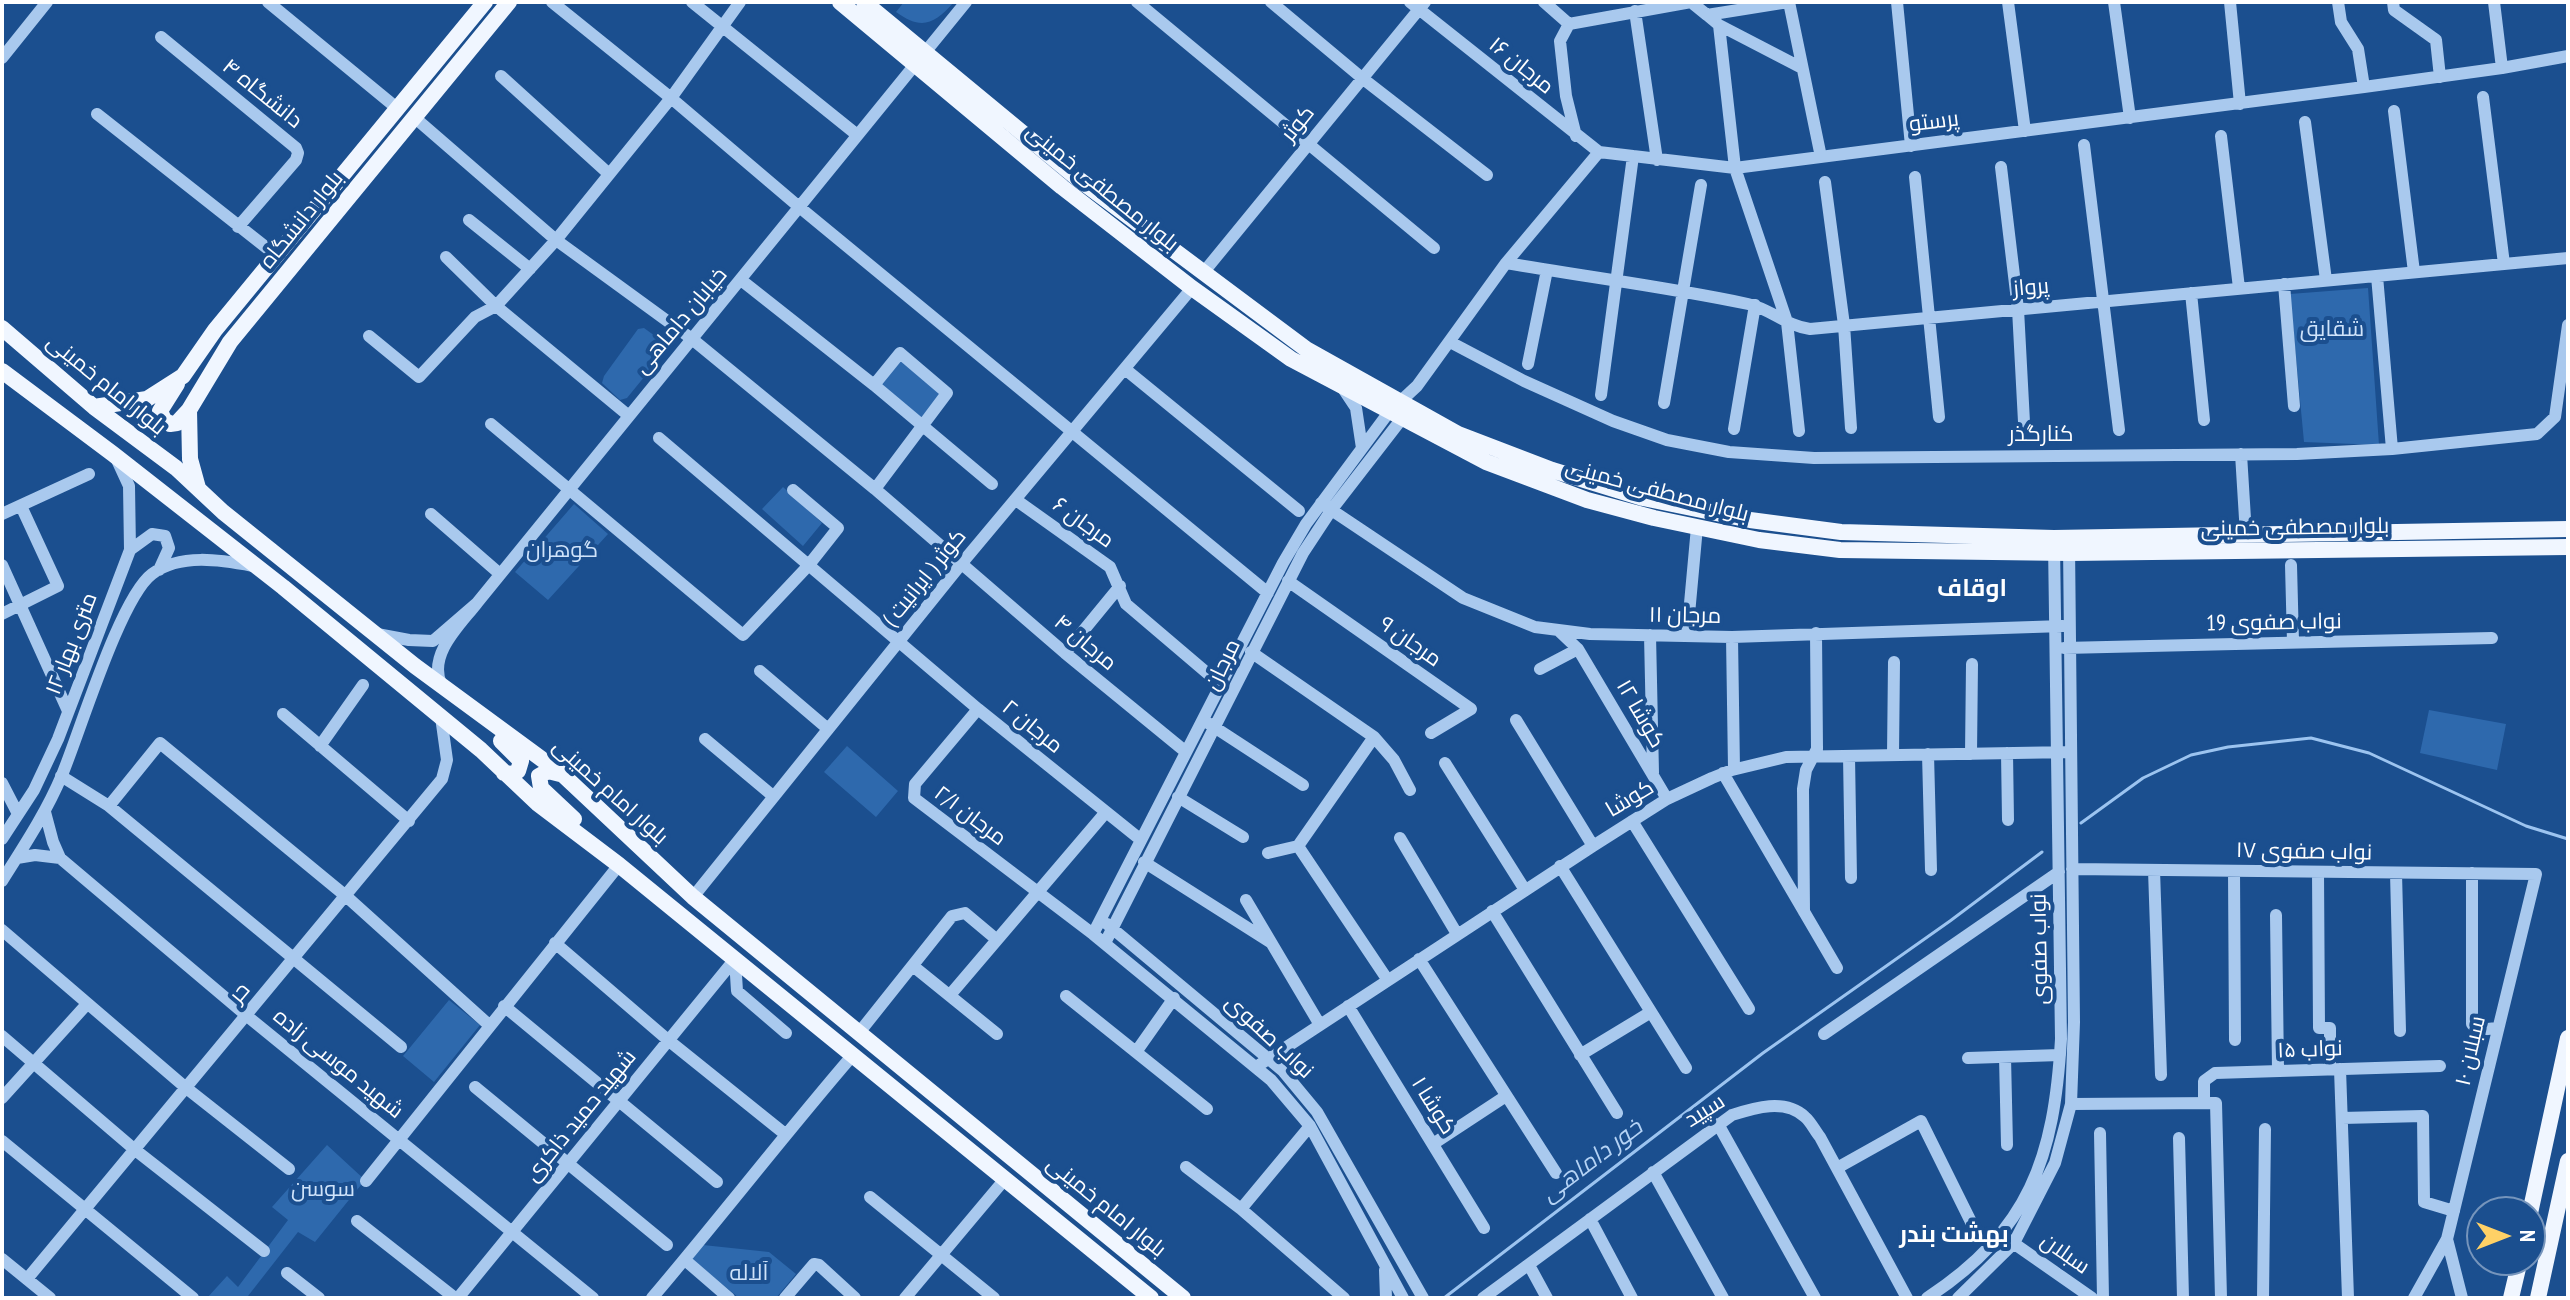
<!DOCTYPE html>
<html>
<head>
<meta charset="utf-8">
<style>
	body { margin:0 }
	#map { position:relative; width:2570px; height:1300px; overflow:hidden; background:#1b4f8f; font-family:"PT Sans Narrow",sans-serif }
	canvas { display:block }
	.frame { position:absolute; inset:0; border:4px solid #fff; pointer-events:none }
	.north { position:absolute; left:2466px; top:1196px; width:80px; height:80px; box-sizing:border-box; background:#1b4f8f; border:2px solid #7695bc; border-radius:50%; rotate:90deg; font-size:22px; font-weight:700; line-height:32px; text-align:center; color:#fff }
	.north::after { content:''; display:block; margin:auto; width:28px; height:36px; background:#ffd166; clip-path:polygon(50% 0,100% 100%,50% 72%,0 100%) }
</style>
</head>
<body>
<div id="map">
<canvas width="2570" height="1300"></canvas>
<div class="frame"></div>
<div class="north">N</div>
</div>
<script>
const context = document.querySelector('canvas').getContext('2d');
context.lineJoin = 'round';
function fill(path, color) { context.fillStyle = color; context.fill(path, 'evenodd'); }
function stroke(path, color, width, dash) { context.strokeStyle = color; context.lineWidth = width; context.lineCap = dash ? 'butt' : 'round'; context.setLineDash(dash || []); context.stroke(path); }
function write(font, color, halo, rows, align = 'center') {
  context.font = font + ' "PT Sans Narrow",Cairo,sans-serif'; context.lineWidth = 8; context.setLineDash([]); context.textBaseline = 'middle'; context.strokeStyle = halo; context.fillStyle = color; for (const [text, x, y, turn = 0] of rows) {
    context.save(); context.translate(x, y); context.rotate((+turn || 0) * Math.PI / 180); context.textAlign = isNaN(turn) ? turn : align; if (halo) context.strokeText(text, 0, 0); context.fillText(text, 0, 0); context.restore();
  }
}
fill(new Path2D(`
	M904,2h50c-20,23 -33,28 -58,10z
	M2368,288l11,157 -75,-3 -14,-148z
	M644,328l22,16 1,5 -40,49 -7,2 -18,-17 2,-7 34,-47z
	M900,359l41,34 -20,25 -41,-34z
	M783,487l39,36 -19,23 -41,-37z
	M574,504l34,30 -60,66 -33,-28z
	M2429,710l77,14 -9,46 -77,-17z
	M847,746l51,45 -22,26 -52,-45z
	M449,1000l31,25 -46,57 -31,-26z
	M327,1145l38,35 -50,62 -17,-10 -50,64 1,2h-42l20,-22 11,11 50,-67 -16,-13z
	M703,1245l66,7 27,22 -20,24h-37l-49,-40z`), '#2e69ad');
stroke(new Path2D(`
	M2081,823l62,-45 48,-23 37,-8 83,-9 58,15 157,73 42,13
	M1444,1298l319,-245 187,-132 92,-69`), '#9cc4f0', 3);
stroke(new Path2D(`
	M268,2l130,107
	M552,2l119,96 127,108 470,387
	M692,2l164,132
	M1137,2l297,246
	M1271,2l91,76 125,97
	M1410,2l189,150
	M1544,2l25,22 122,-22
	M1691,2l16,13 81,-13
	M1789,2l32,155
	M1897,2l14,144
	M2008,2l17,129
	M2114,2l16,116
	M2230,2l10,102
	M2338,2l3,20 17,27 6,38
	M2393,2l1,8 42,30 4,37
	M2494,2l8,66
	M1635,11l22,149
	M1707,15l12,10 81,42
	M1569,24l-9,17 6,55 10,40
	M1719,25l16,143 52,154 12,109
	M161,37l135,111 2,5 -2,7 -58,67
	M2,58l45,-56
	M501,76l108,98
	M2483,97l21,167
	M2394,111l20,161
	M97,114l180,142
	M414,117l142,123 136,99 183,150 190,164 121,99
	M2305,122l21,158
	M2221,136l18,152
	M2084,145l35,285
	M2001,167l17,142 6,113
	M1915,177l24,240
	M1825,182l19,143 7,103
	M469,220l61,49
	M446,257l50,49 133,110
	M1506,263c81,14 162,24 242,41 23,5 38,22 62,25l758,-71
	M1203,273l222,-271
	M2377,276l15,173
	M741,280l133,105 118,99
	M2284,284l10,122
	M2191,293l13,127
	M369,336l50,41 56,-60 21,-11 60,-66 115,-142 69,-96
	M1450,342l74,39 89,40 54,19 62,12 85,6 483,-4 95,-5 145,-15 18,-17 13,-92
	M1528,364l19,-94
	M1125,369l174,142
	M874,385l26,-32 47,40 -72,96
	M1344,390l12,18 6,40
	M1601,395l32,-239
	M1664,403l37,-218
	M491,424l252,211 65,-69 30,-38 -45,-38
	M1734,429l21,-124
	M659,438l319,271 163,131
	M2241,454l5,81
	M1016,500l94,67 16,37 94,80
	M1321,503l142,95 72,29 55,7 142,3 331,-11
	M2,514l87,-40
	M431,514l69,60
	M130,550l22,-16 13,2 4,12 -10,22
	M2,565l66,146
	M2291,565l2,77
	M1288,581l183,128 -40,24
	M477,603l489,-601
	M2,614l56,-28 -37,-80
	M1559,631l19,18 89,150
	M377,634l32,6 24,1 44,-38c-17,22 -49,51 -36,81
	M1650,635l3,138
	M1687,636l10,-109
	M1732,637l2,132
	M2064,648l428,-10
	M1251,652l123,85 20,23 16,30
	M1065,653l55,-67
	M1540,669l38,-20
	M760,671l68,58
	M978,709l-63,75 -1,14 179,136 178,146 39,46 93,172
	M283,714l126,107
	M1516,720l77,126
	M1208,723l95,62
	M705,739l68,57
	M320,746l43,-61
	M2007,753l1,67
	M1928,754l3,116
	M1971,754l1,-90
	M1893,755l1,-93
	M1849,756l2,122
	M1445,763l80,127
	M1723,773l114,195
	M61,776l48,30 292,241
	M2,783l16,31
	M1178,797l65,40
	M109,806l51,-63 187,154 142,128
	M45,812l8,30 7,16 187,158 346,282
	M1632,821l117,188
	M1400,838l57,96
	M2,839l32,-49 24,-51 72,-189 -1,-64 -12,-26
	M1298,846l89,133
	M1268,853l30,-7 76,-109
	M17,858l18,-3 25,3
	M1144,862l126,80
	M1560,866l126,202
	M2072,869l464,5 -89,365 -33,59
	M2154,870l7,205
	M2234,871l1,169
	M2318,872l1,156h11v41
	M2396,873l4,158
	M2472,873v151l6,6 19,-2
	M2,881c22,-35 44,-68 60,-106 18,-43 58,-177 90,-201 28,-21 69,-14 101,-8
	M693,897l269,-334 230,-275
	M1246,900l74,125
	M1492,911l125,202
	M1804,912l-1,-123 3,-19 11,-21 -1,-116
	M2276,915l2,156
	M1107,924l176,147 34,41 106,186
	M2,930l183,157 104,82
	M1093,934l190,-371 23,-39 83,-112 28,-26 89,-123 93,-111 136,16 629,-81 138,-19 66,-12
	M555,943l113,97 117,94
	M1105,943l198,-390 29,-44 75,-97
	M735,959l2,32 49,42
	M1419,959l137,214
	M913,966l84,68
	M950,995l156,-183
	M1066,996l141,113
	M504,1006l213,176
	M1348,1006l136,222
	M858,1034l94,-118 13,-3 31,26
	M1824,1034l235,-162
	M2,1036l132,113 130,102
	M1136,1052l38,-54
	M1580,1055l71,-43
	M2005,1057l2,88
	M1968,1058l92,-3
	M1256,1067l337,-221 74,-47 45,-21 20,-8 54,-13 285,-5
	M2340,1069l8,229
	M475,1087l192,158
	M2,1098l85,-94
	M2204,1103v-22l11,-8 225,-7
	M2071,1104l145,-1 5,195
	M2342,1118l81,-2 1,86 30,9
	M1718,1124l97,174
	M1310,1126l-69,83 103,89
	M2100,1133l3,165
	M2179,1138l4,160
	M2,1141l191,157
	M1433,1144l73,-48
	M1186,1167l55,42
	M1837,1168l84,-47 56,113
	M1653,1172l70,126
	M366,1181l253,-316
	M870,1197l124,101
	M1590,1219l42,79
	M357,1221l98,77
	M2447,1239l15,59
	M2009,1240l83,58
	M2,1259l48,39
	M685,1260l44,38
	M1529,1265l18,33
	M1385,1270l1,28
	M287,1273l32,25
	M27,1279l415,-500 5,-19 -6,-43
	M458,1298l277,-339
	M652,1298c68,-80 132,-163 200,-242
	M785,1298l29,-34 5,1 36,33
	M905,1298l100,-119
	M1483,1298l249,-183c22,-7 53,-17 73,2 6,5 10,14 15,20l87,161
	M1927,1298c103,-68 127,-140 134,-259l-7,-495
	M1958,1298l56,-55 41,-80 16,-59 3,-82 -5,-477
	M2263,1298l2,-169`), '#a9c9ee', 12);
stroke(new Path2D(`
	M840,2l222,185 130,101 99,71 195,103 101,38 67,18 105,22 81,10 229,3 499,-6
	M864,2l213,176 229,171 152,85 94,36 91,28 107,22 91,12 213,6 514,-9
	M2,328l92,79 82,61 47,44 192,154 147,108 131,123 490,401
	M2,371l111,83 170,133 198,163 56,53 82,62 532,433
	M177,384l-17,27 4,9 6,4 7,-1 12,-13
	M94,407l53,-8 36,-23 32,-46 270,-328
	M198,488l-8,-29 -1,-49 41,-68 279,-340
	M501,741l20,20 -3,10 -6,3 -8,-1
	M560,774l-12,-3 -9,5 2,12 33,31
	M2530,1213l38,-175
	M2511,1298l9,-38
	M2538,1298l30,-137`), '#f0f6ff', 16);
write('22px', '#fff', '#1b4f8f', [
	["مرجان ۱۶",1521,66,39],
	["دانشگاه ۴",262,94,39],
	["پرستو",1934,122,-7],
	["کوثر",1298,124,-51],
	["بلوار مصطفی خمینی",1102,188,39],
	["بلوار دانشگاه",302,220,-51],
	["پرواز",2031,288,-5],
	["خیابان داماهی",681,321,-50],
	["بلوار امام خمینی",106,385,39],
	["کنارگذر",2041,435],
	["بلوار مصطفی خمینی",1657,491,15],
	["مرجان ۶",1083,523,36],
	["بلوار مصطفی خمینی",2295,528,-1],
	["کوثر ( ایرانیت )",925,578,-51],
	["مرجان ۱۱",1685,616,1],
	["نواب صفوی 19",2274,623,-1],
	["مرجان ۹",1410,642,35],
	["مرجان ۴",1085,643,40],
	["۱۲ متری بهار",72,644,-69],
	["مرجان",1223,665,-64],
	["کوشا ۱۲",1640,714,60],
	["مرجان ۲",1032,727,39],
	["بلوار امام خمینی",610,792,42],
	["کوشا",1630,799,-31],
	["مرجان ۲/۱",970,816,37],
	["نواب صفوی ۱۷",2304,852,1],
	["نواب صفوی",2040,949,-91],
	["حر",240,993,-50],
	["نواب صفوی",1269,1037,43],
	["نواب ۱۵",2310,1050,-2],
	["سبلان ۱۰",2471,1051,-77],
	["شهید موسی زاده",338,1064,39],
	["کوشا ۱",1433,1106,58],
	["سپید",1705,1111,-32],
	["شهید حمید ذاکری",581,1116,-51],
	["بلوار امام خمینی",1106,1207,39],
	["سبلان",2065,1254,35]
]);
write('22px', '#cfe3fa', '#1b4f8f', [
	["شقایق",2332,330],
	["گوهران",562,551],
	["سوسن",323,1190],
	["آلاله",749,1274]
]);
write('bold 24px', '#fff', '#1b4f8f', [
	["اوقاف",1972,589],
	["بهشت بندر",1954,1235]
]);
write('italic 24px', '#b5d3f5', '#1b4f8f', [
	["خور داماهی",1592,1161,-37]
]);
</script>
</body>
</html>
